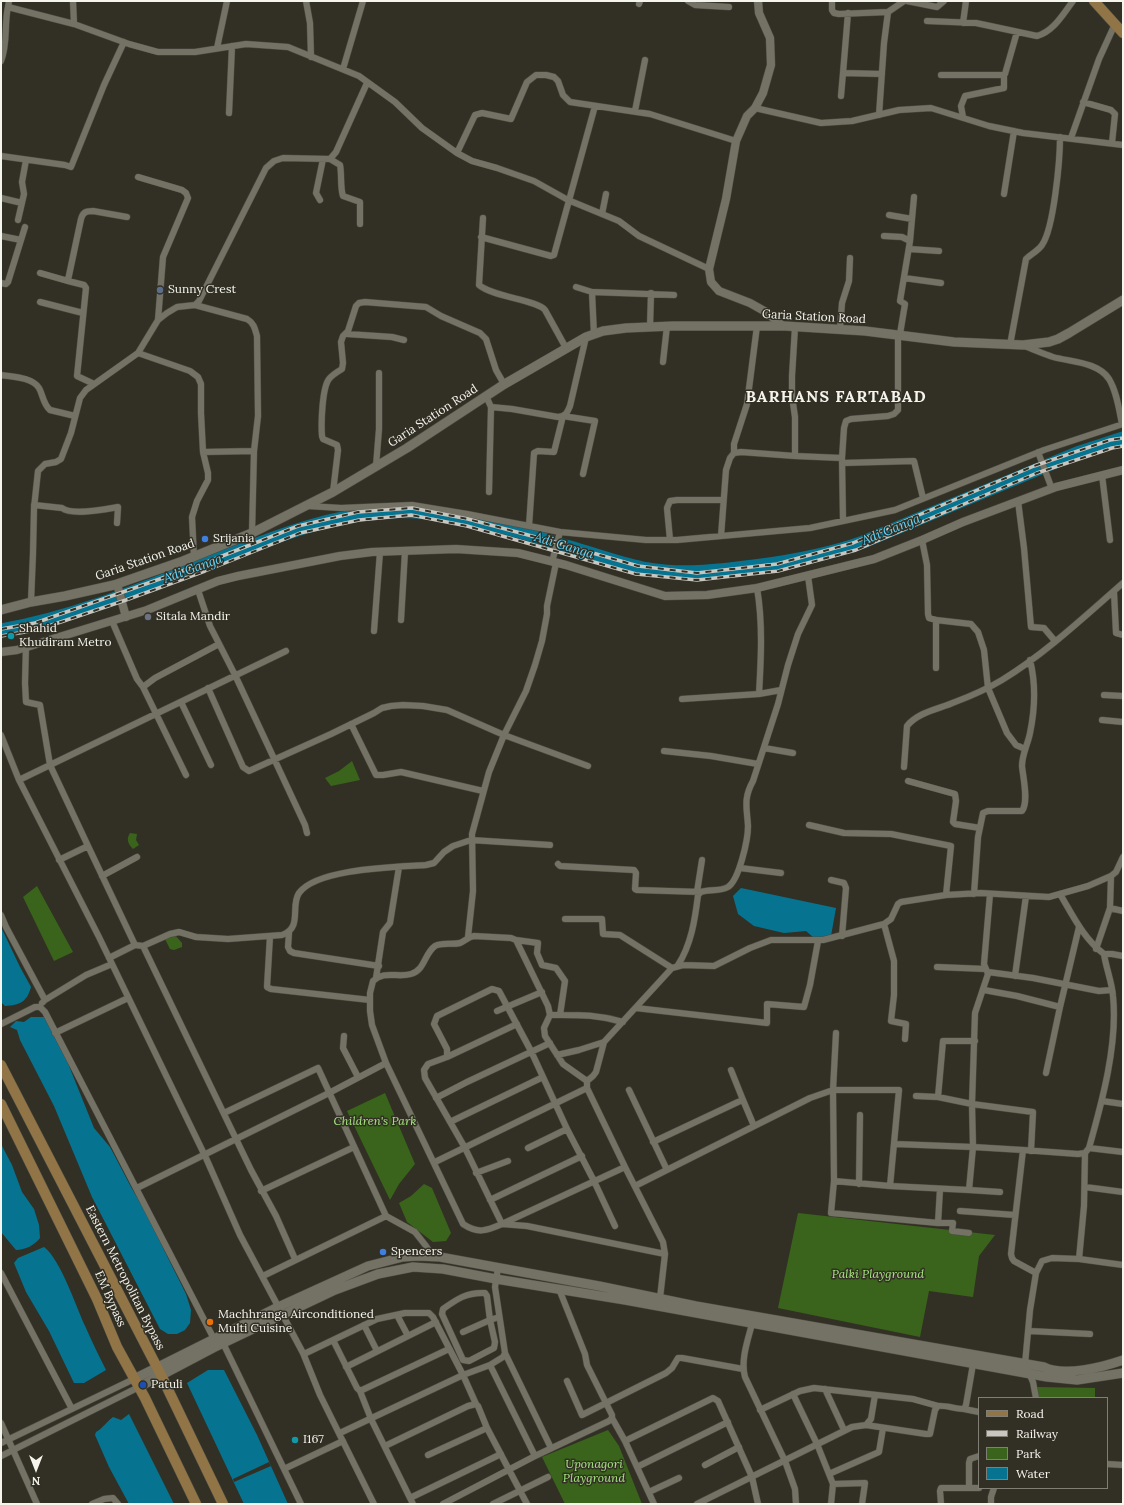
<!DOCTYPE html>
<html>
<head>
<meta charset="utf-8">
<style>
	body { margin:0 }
	#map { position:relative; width:1124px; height:1505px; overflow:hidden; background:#323025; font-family:Lora,serif }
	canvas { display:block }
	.frame { position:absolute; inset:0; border:2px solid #f5f4ed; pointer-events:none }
	.legend { position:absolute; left:978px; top:1397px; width:130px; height:92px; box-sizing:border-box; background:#323025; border:1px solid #807e75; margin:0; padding:5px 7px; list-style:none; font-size:12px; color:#f5f4ed }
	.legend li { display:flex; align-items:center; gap:8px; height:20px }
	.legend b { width:20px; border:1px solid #807e75 }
	.north { position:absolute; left:16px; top:1449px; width:40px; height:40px; -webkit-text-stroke:3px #323025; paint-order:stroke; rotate:180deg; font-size:11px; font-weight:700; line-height:16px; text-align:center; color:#f5f4ed }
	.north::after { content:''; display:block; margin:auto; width:14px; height:18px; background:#f5f4ed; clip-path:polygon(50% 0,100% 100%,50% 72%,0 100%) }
</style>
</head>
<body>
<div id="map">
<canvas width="1124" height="1505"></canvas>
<div class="frame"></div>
<ul class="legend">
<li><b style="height:5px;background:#917547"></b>Road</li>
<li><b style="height:5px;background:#c8c6bf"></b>Railway</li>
<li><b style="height:11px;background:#3a641b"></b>Park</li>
<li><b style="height:11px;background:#067490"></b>Water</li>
</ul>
<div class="north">N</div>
</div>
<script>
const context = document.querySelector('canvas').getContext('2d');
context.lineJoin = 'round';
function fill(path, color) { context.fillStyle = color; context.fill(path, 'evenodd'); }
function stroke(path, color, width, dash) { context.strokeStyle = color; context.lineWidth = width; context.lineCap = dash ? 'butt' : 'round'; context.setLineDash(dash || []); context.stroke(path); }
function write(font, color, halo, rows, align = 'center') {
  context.font = font + ' Lora,serif'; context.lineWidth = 3; context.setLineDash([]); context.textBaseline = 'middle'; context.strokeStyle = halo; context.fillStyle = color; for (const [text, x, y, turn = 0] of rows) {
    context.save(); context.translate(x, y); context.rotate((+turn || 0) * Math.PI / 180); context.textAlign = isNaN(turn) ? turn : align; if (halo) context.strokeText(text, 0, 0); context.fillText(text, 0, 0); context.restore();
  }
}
fill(new Path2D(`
	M352,761l8,19 -29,6 -6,-8 14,-7z
	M130,833l7,1 -1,6 3,5 -6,4c-5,-5 -7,-10 -3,-16z
	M37,886l36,66 -19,9 -31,-64z
	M175,935l7,8v4l-8,3 -4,-1 -5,-10z
	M385,1093l30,71 -16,20 -9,16 -43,-89z
	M424,1184l8,4 19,45 -5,8 -13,1 -26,-20 -8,-19 12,-7z
	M798,1213l197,22 -16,21 -6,41 -44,-6 -9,46 -142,-29z
	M1037,1387l58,1v10h-57z
	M608,1430l11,16 23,58h-77l-23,-47z`), '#3a641b');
fill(new Path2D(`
	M741,888l95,20 -5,28 -17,2 -8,-7 -22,2 -30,-7 -16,-12 -5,-18z
	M1,927l19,40 11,20c-4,15 -11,18 -26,19l-4,-4z
	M31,1017h13l23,44 27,67 16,19 21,40 15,25 22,46 18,36 5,16 -1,13 -5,7 -8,4h-9l-8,-5 -68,-132 -38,-91 -34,-66 -3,-10 -7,-3 6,-6 8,1z
	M1,1144l11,21 10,27 12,17 5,16 1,13c-5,7 -15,12 -24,12l-15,-18z
	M44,1247c17,13 32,60 42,81 6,14 13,28 20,42l-22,13h-10l-25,-52 -23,-39 -12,-29 4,-5z
	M208,1370h16l33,65 31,69h-44l-57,-121z
	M129,1414l45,90h-45l-20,-37 -14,-32 1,-3c7,-4 10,-10 17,-15l8,3z`), '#067490');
fill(new Path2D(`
	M269,1462l2,4 -37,16 -1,-3z`), '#323025');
stroke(new Path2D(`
	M1,630c79,-14 155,-47 229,-76 50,-19 102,-39 156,-42 62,-4 125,17 184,35 24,7 48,16 73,21 38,7 73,3 111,-2 38,-5 73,-11 109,-24l214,-89 46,-15`), '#067490', 13);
const minor = new Path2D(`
	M9,1l-1,6 66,17 55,20 29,8h37l51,-8 42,3 71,29 36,26 27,26 35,25 15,8 25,7 37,13 34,19 51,21 20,15 70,33
	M73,1l1,23
	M306,1l4,22 1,34
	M688,1l7,4 34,2
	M832,1v9l2,3 5,1 49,-2
	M907,1l30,6 7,-6
	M639,4l1,-3
	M848,13l-5,60 39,1
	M927,21l49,2 61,13c17,-5 26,-22 36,-35
	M963,23l3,-22
	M217,48l10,-47
	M1,61c7,-16 3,-37 7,-54
	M343,69l20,-68
	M941,75h61l3,-1 12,-42
	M841,96l2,-23
	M1083,102l28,8 4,4 -3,29
	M755,108l66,15 31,-2 47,-11 32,-2 58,18 34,7 100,12
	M635,111l10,-51
	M229,113l3,-67
	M879,115l5,-72 4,-31 16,-11
	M963,117l-2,-11 4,-10 39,-8v-13
	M1071,138l28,-79 16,-35
	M457,153l18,-38 7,-2 29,6 16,-37 9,-7h10l8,2 4,4 5,14 7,7 80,12 86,27
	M1,156l64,9 6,2 33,-82 20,-43
	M330,159l10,6c2,10 0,22 3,31l17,6v22
	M138,177l44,13 4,3 2,5 -25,59 -5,63
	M1004,194l10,-63
	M1,198l21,5
	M320,200l-4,-7 7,-34
	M602,214l4,-20
	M889,215l23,4
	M483,218l-4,67c14,12 58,15 66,25l21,38
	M18,220l6,-26 -2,-12 4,-22
	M1,236l20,4
	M884,236l18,1 8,4 -10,60 5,3 -5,30
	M481,237l70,19 3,-1 41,-149
	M910,241l4,-44
	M909,249l30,2
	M40,273l28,8
	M904,278l37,5
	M1,283l5,1 2,-2 17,-55
	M576,287l16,5
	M40,302l43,11
	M195,305l52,14c7,4 8,10 10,17l1,80 -4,35 -2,82
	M650,327l1,-34
	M840,329l2,-26 7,-22 1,-23
	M347,334l45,3 12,3
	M594,335l-2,-43 82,3
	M1010,345l16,-86c5,-5 12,-8 16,-14 12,-17 18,-86 18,-108
	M1024,346c9,3 19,8 29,11 18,5 45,5 56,22 8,13 10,31 13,45
	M138,353l52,18 8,6 3,7v29l2,39 51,-1
	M663,362l4,-36
	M1,375c11,2 31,2 38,13 4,7 4,16 11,22l25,6
	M94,384l-17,-8 9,-88 -2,-3 -16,-4v-1l13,-61c2,-7 5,-8 12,-8l34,6
	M486,396l5,11 -2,85
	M491,407l21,2 46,8c8,-1 9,-4 12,-11l16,-69
	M1038,452l14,37
	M734,453v-9l13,-40 10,-78
	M795,456l47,2
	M842,463l72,-2 9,37
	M376,466l3,-37v-56
	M1102,475l8,65
	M333,492l5,-42 -1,-5 -14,-6 -1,-3c-1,-12 0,-48 7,-57 3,-4 8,-7 13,-10l1,-6 -2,-21 2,-6 5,-5 8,-25 3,-3 6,-1 61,5 15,9 39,17 6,6 10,31 8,14
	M1018,501l6,47 7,79 13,1 11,13
	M34,505l28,3c10,8 44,1 56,-1l-1,16
	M308,506l33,2 71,-3 55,9 93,18 86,8h31l133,-12 85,-18 149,-60 79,-26
	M843,521l-1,-63 2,-30 2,-7 5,-2 37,-3 6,-2 4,-4v-76
	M529,526l5,-73 4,-2 16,1 9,-36 32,5 -12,53
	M721,536l5,-66 4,-12 4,-5 7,-1 54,4v-39l-3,-21v-20l3,-49
	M670,540l-3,-32 3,-7 7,-1h46
	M922,540l5,25 1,49 1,4 7,2v48
	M194,557l-2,-40 5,-16 11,-21v-7l-5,-21
	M552,562l8,-30
	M757,588c6,35 4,71 2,106
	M198,590l12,36 25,49 70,150 2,8
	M1114,592l2,41 7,2
	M31,602l2,-49 1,-45 4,-37 7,-7 11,-2 5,-3 10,-26 9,-35 6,-8 52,-37 20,-33 9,-7 10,-6 18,-2 4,-4 67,-133 8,-7 9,-3 47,1 6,-7 31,-69
	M401,620l4,-69
	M936,620l35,4 7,8 6,18 4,38 19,45 9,12 9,4
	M112,621l25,58 6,8
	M374,631l6,-79
	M26,646l-1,37 1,19 14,3 10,60 38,81 -29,14
	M286,651l-267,129 80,157 107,221 34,77 63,118 17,42 54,109
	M208,688l35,79 6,4 82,-37 43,-21 8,-5 9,-2 12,-1 20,1 24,4 57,25 84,31
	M1104,695l19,1
	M682,699l77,-5 22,-4
	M181,702l30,63
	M1102,720l21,2
	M351,724l25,51h7l18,-3 82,19
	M1,735l18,45
	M764,748l29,5
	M664,751l47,5 47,8
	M904,767l3,-41c11,-14 32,-17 48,-24 16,-6 32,-13 47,-22 44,-27 82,-63 121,-97
	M186,775l-43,-88 12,-9 64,-34
	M908,781l47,13 1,7 -3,21 2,2 25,4
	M809,825l35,8 47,1 60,12 -5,49
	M88,846l47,99 8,1 27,-12 9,-2 17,5 32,2 54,-4c21,-7 8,-29 17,-42 18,-25 99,-26 127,-28l8,-2 10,-11 9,-6 18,-6 79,5
	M558,864l2,2 74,4 2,3 -1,16 2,1 64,2c9,-3 18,0 27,-5 11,-7 20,-47 20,-61 -1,-18 -5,-27 5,-45l25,-77 10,-39 10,-31 14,-29 -4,-29
	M740,868l41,5
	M102,876l35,-19
	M1111,876l-1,32 13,3
	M831,880l13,3 2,5 -4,48
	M697,892l5,-32
	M974,894l4,-57 5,-24 5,-2h34c7,-9 1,-34 0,-45 0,-12 6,-22 8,-33 5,-24 6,-49 0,-73
	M990,894l-6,70 4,10 -13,39 -3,91 1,43 50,3 -12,104 1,4 2,3 22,12 -6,37 -5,54 8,18 3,16
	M1060,894c13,22 24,45 44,60h8l11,2
	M1,915l5,12 39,73
	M565,919h37l1,15 17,1 52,33
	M884,924l10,37v34l-3,26 15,3 -1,15
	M289,933l-1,14 2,4 4,2 85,13
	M270,936l-3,51 4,2 99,11
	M468,937l5,-46 -1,-57 17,-62 15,-37 22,-44 9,-26 7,-24 5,-27v-8l9,-43
	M516,940l22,3 -1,10 5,12 14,3 9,13 -5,34
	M143,946l108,224 25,46 19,43
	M1096,949l14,-41
	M109,958l26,-13
	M678,965c13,-20 17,-45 20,-70l3,-3
	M937,967l49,2
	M988,972l45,6 66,13 13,-1
	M1015,976l11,-80
	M376,978l7,-46 7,-9 9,-56
	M984,990l33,6 43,11
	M42,1003l3,-3 41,-25 26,-11
	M636,1008l131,15v-19l37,3 6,-22 8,-44
	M497,1011l45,-19
	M550,1015c27,0 46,-1 73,7
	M1,1024l34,-17h5l5,5 169,327
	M517,1024l-70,33 -19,7 -4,6 1,8 40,70 37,76c-16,7 -24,10 -39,0l-77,-161 -14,-38 -2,-14v-18l3,-12c11,-11 25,-3 38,-7 14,-4 13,-20 24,-28 7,-4 17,-1 25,-3 5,-2 8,-6 14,-7l37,2 5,2 32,66 2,9 -6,13 1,8 18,28 24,17
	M55,1033l73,-35
	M836,1033l-3,57 1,91 -3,32 107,10 2,-34
	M344,1036l-1,12 15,29
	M604,1042l-8,30 -3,4 -6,5v7l38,79 38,75 2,12 -5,44
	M557,1055l22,-5 25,-8 68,-74 11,-3 31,1 36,-18 21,-8h52l61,-16 7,-5 7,-15 3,-2 45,-7 35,-2 68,4 39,-11 23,-10 5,-4 7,-15
	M447,1057v-8l-13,-25 3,-8 55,-27 7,2 32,60 36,78 27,52 21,45
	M731,1070l12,30
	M1046,1073l14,-66 19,-80
	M629,1090l38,80
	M916,1096l22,1 34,7 61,8 -2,39
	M938,1097l5,-56h32
	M436,1098l31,-16 83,-39
	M1102,1101l21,3
	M224,1113l94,-45 68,148 29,16 11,14 7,11
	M450,1122l93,-45
	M653,1142l85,-40 5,-2 11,26
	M528,1148l39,-19
	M1089,1148l34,4
	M1023,1150l55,4 7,-1 4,-5c13,-46 29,-104 24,-152 -1,-14 -7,-28 -9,-42
	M435,1162l152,-74
	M625,1167l-123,57 25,2 138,28
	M476,1173l32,-12
	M834,1181l56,5
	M859,1184l1,-69
	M635,1186l175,-88 23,-8h66l-9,96 79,4 4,-43 -78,-3
	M1085,1187l38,5
	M137,1188l192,-95 57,-30
	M969,1190l31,2
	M261,1191l93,-44
	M490,1200l92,-44
	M960,1211l55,4
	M938,1223h15l-1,8 17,2
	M1079,1259l44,6
	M498,1268l-3,19 10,66 -2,4 -13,8 45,91 74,-35 3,-3v-3l-25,-50 -2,-11 -26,-65
	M1,1273l71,136
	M1036,1273l6,-12 10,-3 27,1 5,-53 1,-53
	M263,1276l123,-60
	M397,1315l11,21
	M753,1320c-4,17 -13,39 -8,57l40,84 10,28 1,15
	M364,1325l13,26
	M1029,1331l61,3
	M463,1332l27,-12 -3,-24 -2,-3c-18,-1 -28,6 -42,16l-1,5 21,46 6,1 25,-13 1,-6 -5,-22 9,-3
	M333,1340l24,48 3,3 89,-42
	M223,1343l78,161
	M505,1353l46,95
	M304,1354l73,-35 28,-6h24l4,4 30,58 -123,58
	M346,1367l90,-45
	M567,1381l15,34 84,-42 6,-5 6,-10h4l61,11
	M825,1389l19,41
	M360,1391l11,28 42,85
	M793,1394l24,50 16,40 32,-1 -3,21
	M476,1404l-13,-29 27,-10
	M964,1409l15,3
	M760,1410l40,-19 14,-3 99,11 25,7
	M612,1418l13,23 88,-43 5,3 34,76 6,27
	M1,1423l36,81
	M866,1425l5,-6 4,-24
	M625,1441l29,63
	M1,1443l133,-64
	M385,1446l83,-40 8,-2 2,2 9,22 40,76
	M428,1455l59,-27
	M1,1456l138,-69
	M1107,1464l16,1
	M705,1465l34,-18
	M637,1467l91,-45
	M284,1469l59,-28
	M829,1474l50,-22 4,-24
	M969,1487v-24l1,-4 9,-3
	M649,1492l30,-14
	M410,1498l91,-44
	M92,1504l12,-5 9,-1 5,6
	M443,1504l92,-48
	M493,1504l55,-27
	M697,1504l155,-77 14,-2 60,9h4l5,-24 3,-4c8,-1 17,3 26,3l2,-4 7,-41
	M831,1504l2,-20
	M941,1504l-1,-13 1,-3h38
	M991,1504v-7l3,-9`);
const tertiary = new Path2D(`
	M758,1l1,12 11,25 1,27 -8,28 -8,15 -8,8 -11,25 -10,58 -17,70 2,13 8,9 31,12 16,9 17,14
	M117,584l9,33
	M1,652l16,-2 130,-40 71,-29 20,-5 102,-20 32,-4 84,-3 62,4 48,12 99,31 42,-1 50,-7 117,-29 48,-19 41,-18 93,-35 67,-17`);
const secondary = new Path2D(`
	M1,610l30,-8 34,-6 49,-11 69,-24 69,-28 81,-41 74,-44 96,-63 83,-48 17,-6 23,-3 47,-2h112l80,5 89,11 69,3 26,-3 9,-3 11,-6 54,-33
	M134,1379l144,-72 90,-41 35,-9 14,-1 23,1 159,29 97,20 348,61c20,10 59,0 79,-7
	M139,1387l74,-39 122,-58 43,-16 35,-7 30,2 53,10 129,21 422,77 30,3 46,-7`);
const primary = new Path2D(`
	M1094,1l29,32
	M1,1065l160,310 62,129
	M1,1104l96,195 20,48 28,51 51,106`);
stroke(minor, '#4f4d44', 7);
stroke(tertiary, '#4f4d44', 9);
stroke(secondary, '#4f4d44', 10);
stroke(primary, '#4f4d44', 11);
stroke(minor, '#747265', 6);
stroke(tertiary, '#747265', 8);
stroke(secondary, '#747265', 9);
stroke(primary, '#917547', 10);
const rail = new Path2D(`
	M1,629l34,-6 88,-31 79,-28 96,-38 60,-14 54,-4 56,11 90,24 80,23 59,7 80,-9 76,-21 181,-77 76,-26 13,-2
	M1,636l36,-6 89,-30 79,-29 95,-38 59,-13 52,-5 56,11 169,48 61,6 81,-9 78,-21 181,-77 75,-25 11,-2`);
stroke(rail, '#c8c6bf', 3.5);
stroke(rail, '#323025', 2, [6]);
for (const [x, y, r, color] of [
	[160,290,4,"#5c6f8a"],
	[205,539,4,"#3f7fe0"],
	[148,617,4,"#6b7280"],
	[11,636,4,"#0f9aa8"],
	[383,1252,4,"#3f7fe0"],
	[210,1322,4,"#e8710a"],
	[143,1385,4,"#1a4fb4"],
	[295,1440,4,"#0f9aa8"]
]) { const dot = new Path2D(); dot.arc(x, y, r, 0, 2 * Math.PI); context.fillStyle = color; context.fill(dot); stroke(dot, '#323025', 1.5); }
write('12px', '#f5f4ed', '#323025', [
	["Sunny Crest",168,290],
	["Srijania",213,539],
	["Sitala Mandir",156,617],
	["Shahid",19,629],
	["Khudiram Metro",19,643],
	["Spencers",391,1252],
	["Machhranga Airconditioned",218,1315],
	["Multi Cuisine",218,1329],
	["Patuli",151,1385],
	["I167",303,1440]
], 'left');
write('12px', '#f5f4ed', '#323025', [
	["Garia Station Road",814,317,3],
	["Garia Station Road",433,416,-33],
	["Garia Station Road",145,560,-19],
	["Eastern Metropolitan Bypass",125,1278,63],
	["EM Bypass",110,1299,66]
]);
write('italic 12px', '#a6e67f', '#323025', [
	["Children's Park",375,1122],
	["Palki Playground",878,1275],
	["Uponagori",594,1465],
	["Playground",594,1479]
]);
write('italic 13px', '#61d8ff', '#323025', [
	["Adi Ganga",891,530,-22],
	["Adi Ganga",564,546,17],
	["Adi Ganga",193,569,-20]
]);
context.letterSpacing = '1px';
write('bold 16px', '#f5f4ed', '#323025', [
	["BARHANS FARTABAD",836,397]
]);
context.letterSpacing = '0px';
</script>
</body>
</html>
